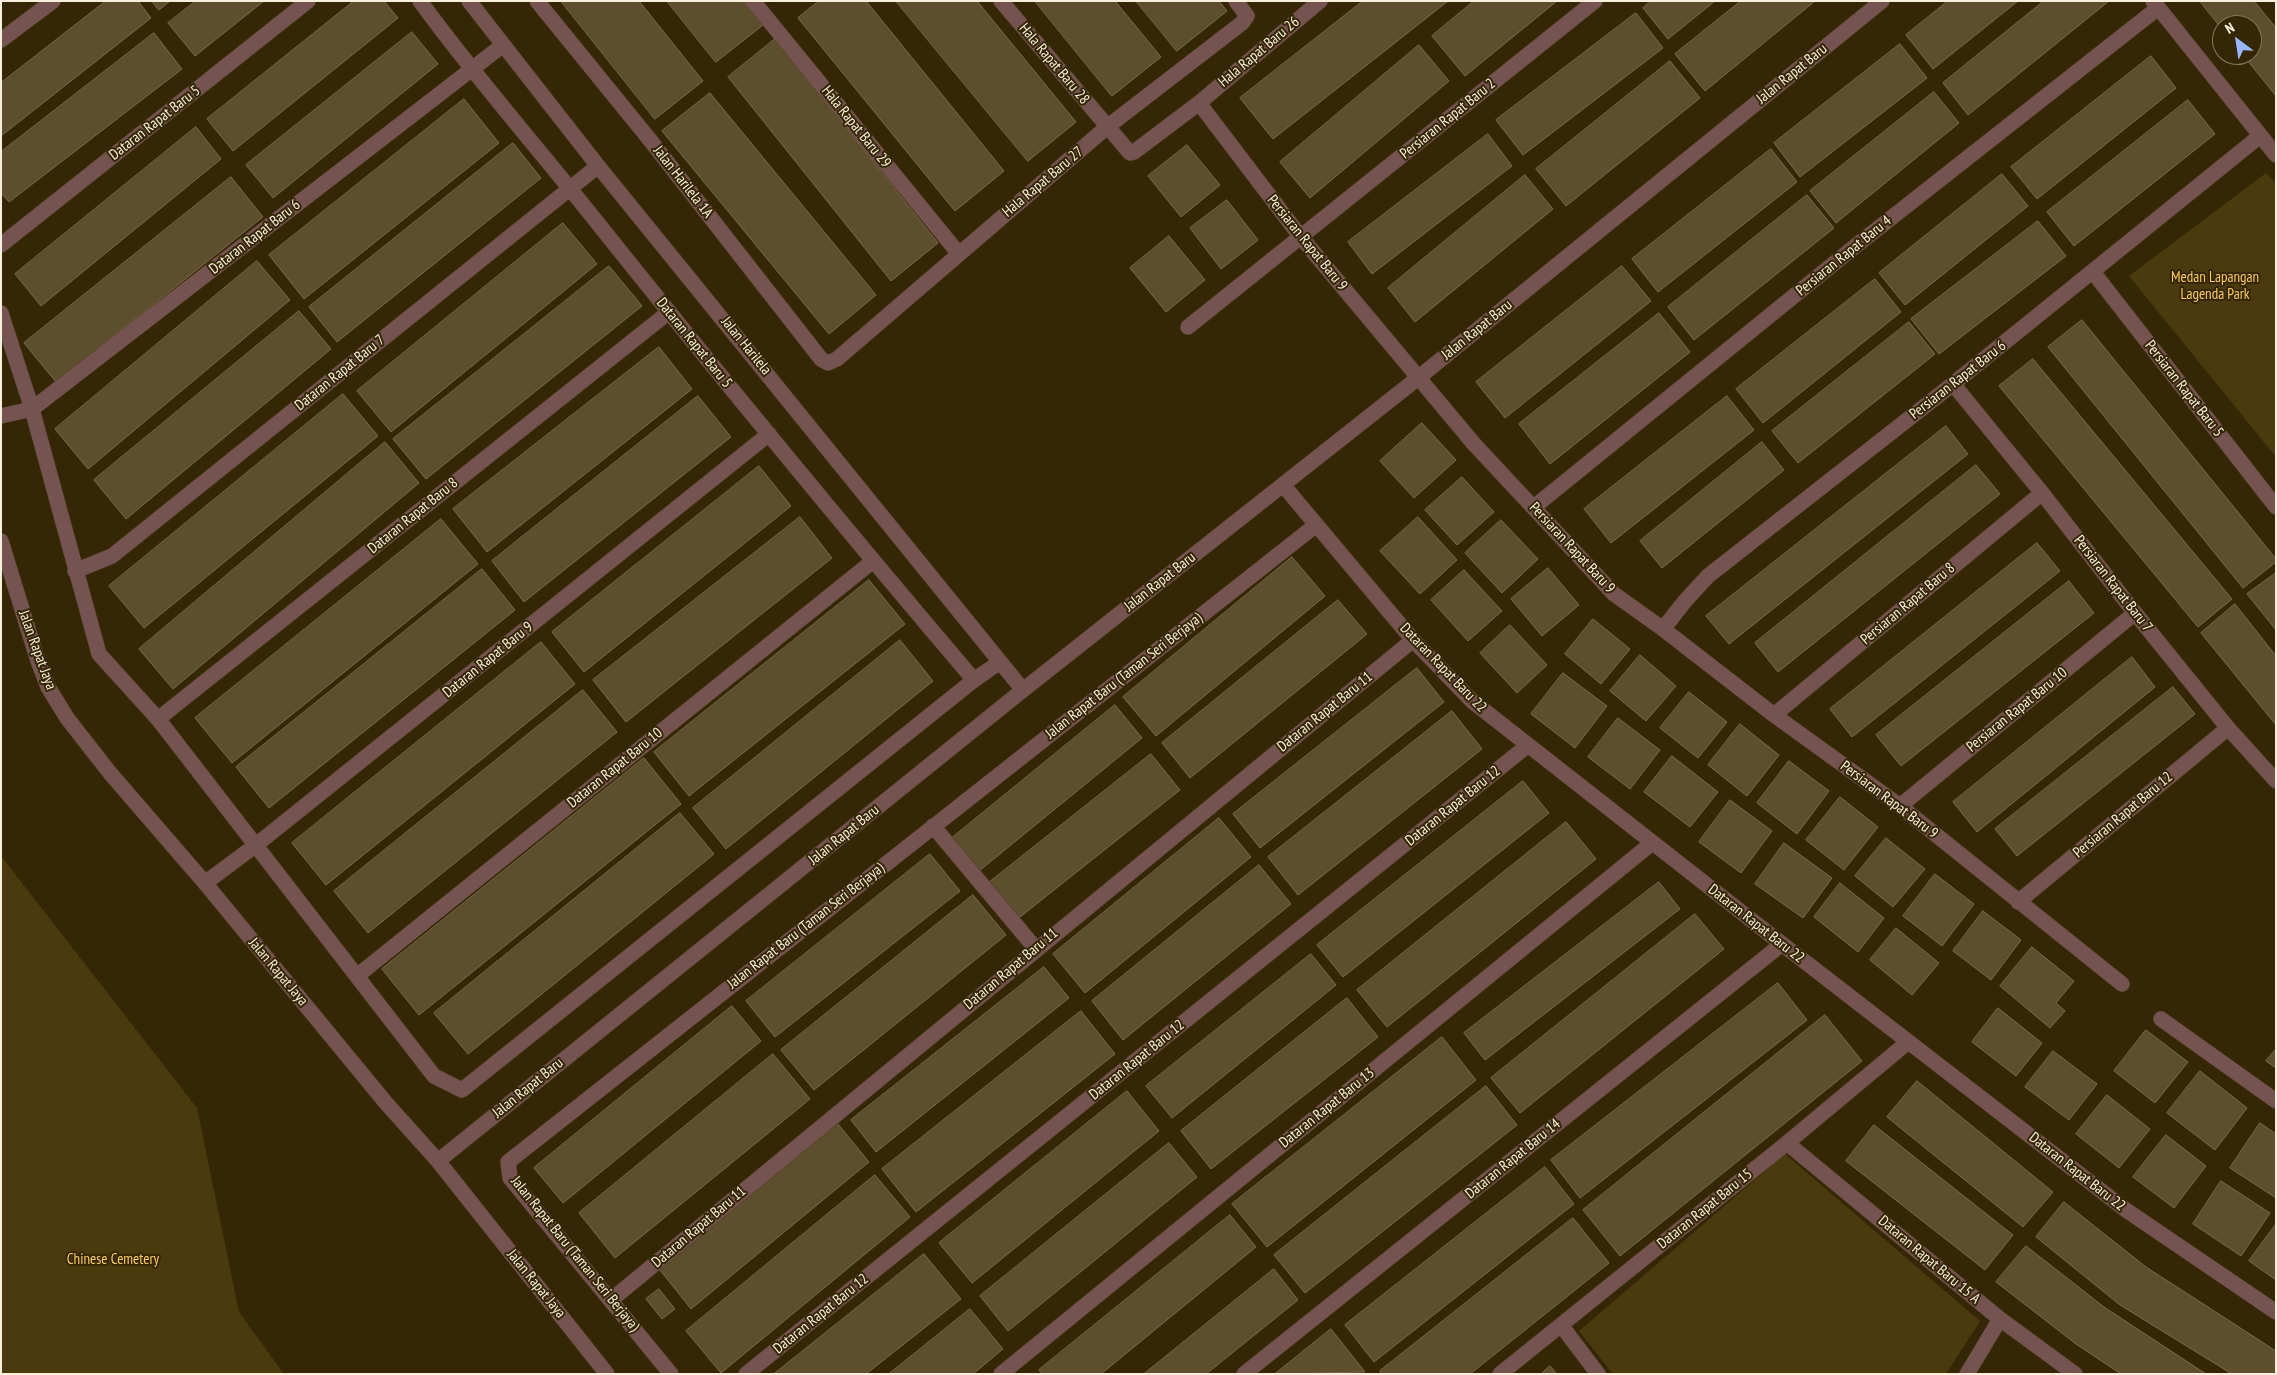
<!DOCTYPE html>
<html>
<head>
<meta charset="utf-8">
<style>
	body { margin:0 }
	#map { position:relative; width:2277px; height:1375px; overflow:hidden; background:#352706; font-family:"PT Sans Narrow",sans-serif }
	canvas { display:block }
	.frame { position:absolute; inset:0; border:2px solid #f8efdd; pointer-events:none }
	.north { position:absolute; left:2212px; top:15px; width:50px; height:50px; box-sizing:border-box; background:#352706; border:1px solid #83775c; border-radius:50%; rotate:329deg; font-size:14px; font-weight:700; line-height:20px; text-align:center; color:#f8efdd }
	.north::after { content:''; display:block; margin:auto; width:18px; height:22px; background:#96b6fd; clip-path:polygon(50% 0,100% 100%,50% 72%,0 100%) }
</style>
</head>
<body>
<div id="map">
<canvas width="2277" height="1375"></canvas>
<div class="frame"></div>
<div class="north">N</div>
</div>
<script>
const context = document.querySelector('canvas').getContext('2d');
context.lineJoin = 'round';
function fill(path, color) { context.fillStyle = color; context.fill(path, 'evenodd'); }
function stroke(path, color, width, dash) { context.strokeStyle = color; context.lineWidth = width; context.lineCap = dash ? 'butt' : 'round'; context.setLineDash(dash || []); context.stroke(path); }
function write(font, color, halo, rows, align = 'center') {
  context.font = font + ' "PT Sans Narrow",sans-serif'; context.lineWidth = 4; context.setLineDash([]); context.textBaseline = 'middle'; context.strokeStyle = halo; context.fillStyle = color; for (const [text, x, y, turn = 0] of rows) {
    context.save(); context.translate(x, y); context.rotate((+turn || 0) * Math.PI / 180); context.textAlign = isNaN(turn) ? turn : align; if (halo) context.strokeText(text, 0, 0); context.fillText(text, 0, 0); context.restore();
  }
}
fill(new Path2D(`
	M2266,173l10,10v274l-147,-181z
	M1,856l196,252 42,204 45,62h-283z
	M1785,1154l195,167 -34,53h-333l-34,-43z`), '#4b3a0e');
const building = new Path2D(`
	M106,1h32l13,17 -150,118v-53z
	M152,1h18l-11,9z
	M196,1h68l-69,55 -27,-33z
	M354,1h30l14,17 -165,133 -26,-32z
	M561,1h78l64,80 -48,38z
	M667,1h76l20,24 -47,37z
	M819,1h47l138,170 -49,40 -157,-193z
	M896,1h81l99,121 -48,39z
	M1035,1h80l46,56 -49,39z
	M1136,1h83l8,10 -50,40z
	M1363,1h85l-175,138 -33,-41z
	M1474,1h83l-92,75 -33,-40z
	M1651,1h64l-47,38 -25,-31z
	M1741,1h74l-110,90 -30,-37z
	M1948,1h70l-85,68 -27,-34z
	M2044,1h65l-141,114 -25,-32z
	M2200,1h54l22,27v68l-33,-41h9v-30h-30v4z
	M1636,13l27,35 -140,107 -27,-35z
	M412,32l26,32 -165,134 -27,-33z
	M154,33l28,36 -173,133 -8,-9v-41z
	M775,39l163,204 -47,38 -163,-204z
	M1900,44l27,34 -127,99 -26,-34z
	M1419,45l30,36 -139,117 -30,-36z
	M2151,56l25,32 -139,111 -26,-32z
	M1670,61l30,37 -134,108 -30,-37z
	M1934,92l25,31 -123,100 -26,-32z
	M710,93l166,202 -47,39 -167,-203z
	M464,99l35,44 -195,156 -35,-44z
	M2188,100l27,34 -141,112 -27,-34z
	M196,127l25,32 -180,147 -26,-32z
	M1488,134l24,32 -140,108 -24,-32z
	M513,143l28,35 -204,164 -28,-35z
	M1187,145l33,40 -39,32 -33,-41z
	M1771,149l26,33 -139,110 -26,-33z
	M2002,174l26,32 -123,99 -26,-32z
	M1525,175l28,34 -138,113 -27,-34z
	M231,177l32,40 -207,165 -32,-39z
	M1807,195l27,33 -140,112 -26,-33z
	M1227,200l31,40 -37,29 -31,-41z
	M2038,221l28,35 -127,98 -28,-35z
	M563,223l34,41 -206,168 -34,-41z
	M1169,236l36,44 -39,32 -36,-44z
	M257,261l33,39 -202,169 -33,-40z
	M609,266l33,40 -216,173 -33,-40z
	M1622,266l29,35 -146,117 -29,-36z
	M1875,279l26,33 -138,111 -27,-34z
	M299,311l32,38 -205,170 -32,-39z
	M1659,313l31,39 -140,112 -31,-40z
	M2082,320l194,239v3l-33,26 -195,-241z
	M1909,322l26,32 -137,109 -26,-32z
	M659,347l33,42 -205,163 -34,-43z
	M2033,359l199,240 -34,28 -199,-241z
	M343,394l35,42 -234,192 -35,-42z
	M698,396l33,41 -207,165 -32,-41z
	M1727,396l27,34 -143,113 -27,-34z
	M1422,423l34,37 -42,38 -34,-37z
	M1946,426l22,28 -239,190 -23,-28z
	M385,442l34,41 -246,206 -34,-40z
	M1762,442l22,28 -122,98 -22,-27z
	M1976,465l24,29 -222,178 -23,-29z
	M759,466l32,40 -207,166 -32,-40z
	M1462,477l32,35 -37,33 -32,-35z
	M800,517l32,41 -206,164 -33,-42z
	M1418,517l39,43 -37,34 -40,-43z
	M441,519l37,45 -246,199 -37,-45z
	M1501,520l37,39 -36,34 -37,-40z
	M2037,543l23,28 -208,166 -22,-28z
	M1292,557l33,39 -169,140 -33,-39z
	M1548,568l31,37 -37,31 -31,-37z
	M482,569l33,41 -246,198 -33,-41z
	M1464,570l38,41 -34,30 -37,-41z
	M2276,573v57l-29,-36z
	M869,580l36,44 -216,172 -35,-44z
	M2069,581l25,32 -193,153 -25,-31z
	M1338,600l29,34 -177,144 -28,-35z
	M2235,604l41,52v69l-75,-92z
	M1593,619l37,30 -29,35 -36,-30z
	M1510,625l37,40 -30,28 -37,-40z
	M900,640l33,41 -207,168 -33,-41z
	M541,642l34,42 -249,201 -34,-42z
	M1640,655l36,31 -30,35 -36,-30z
	M2132,657l23,30 -178,145 -24,-30z
	M1417,668l27,34 -184,146 -27,-34z
	M1563,673l44,33 -32,42 -44,-34z
	M2173,687l22,27 -178,142 -22,-27z
	M583,690l34,42 -249,201 -34,-42z
	M1689,692l38,30 -29,36 -38,-30z
	M1115,705l27,33 -163,133 -27,-33z
	M1452,711l30,38 -184,146 -30,-38z
	M1618,718l42,32 -30,39 -42,-32z
	M1740,724l39,31 -32,41 -39,-31z
	M1151,754l29,36 -165,131 -29,-36z
	M1672,756l46,36 -28,35 -46,-35z
	M644,758l37,46 -262,211 -37,-46z
	M1789,761l40,30 -32,43 -40,-31z
	M1523,781l26,32 -206,164 -26,-32z
	M1840,797l38,30 -34,43 -38,-30z
	M1730,800l42,31 -31,42 -42,-31z
	M680,813l34,41 -246,200 -34,-41z
	M1219,818l32,39 -166,136 -32,-39z
	M1566,822l30,37 -209,168 -30,-37z
	M1886,838l39,31 -32,38 -38,-31z
	M1784,843l48,35 -29,40 -48,-34z
	M930,854l30,37 -185,146 -29,-36z
	M1259,865l32,39 -168,136 -31,-39z
	M1935,874l39,30 -32,42 -39,-30z
	M1659,882l21,27 -195,151 -21,-27z
	M1840,883l44,35 -26,34 -44,-35z
	M973,895l33,40 -192,155 -33,-40z
	M1983,911l38,29 -30,40 -38,-29z
	M1695,914l29,35 -204,164 -29,-35z
	M1896,928l43,35 -27,32 -42,-35z
	M2032,947l42,34 -18,22 9,8 -15,17 -50,-42z
	M1311,954l25,31 -164,133 -26,-32z
	M1044,967l25,31 -193,154 -25,-32z
	M1778,983l29,37 -227,178 -29,-38z
	M1347,998l31,39 -167,132 -30,-38z
	M732,1006l29,35 -198,162 -29,-35z
	M1998,1008l44,35 -26,33 -44,-34z
	M1081,1011l34,43 -199,158 -34,-43z
	M1825,1015l37,46 -242,195 -37,-46z
	M2146,1030l42,32 -33,41 -41,-32z
	M1442,1037l34,43 -209,167 -35,-43z
	M2276,1049v19l-10,-7z
	M2053,1051l44,33 -28,36 -44,-33z
	M773,1054l37,45 -195,159 -36,-45z
	M2200,1071l47,37 -32,42 -48,-37z
	M1917,1081l136,111 -30,35 -136,-110z
	M1486,1086l31,39 -212,168 -31,-38z
	M1127,1091l32,40 -187,152 -33,-40z
	M2107,1095l43,34 -31,39 -43,-34z
	M2260,1123l16,11v64l-46,-30z
	M838,1124l31,38 -178,147 -31,-39z
	M1874,1125l139,110 -28,35 -139,-109z
	M2166,1135l40,31 -32,42 -41,-31z
	M1169,1143l28,34 -189,154 -28,-35z
	M1545,1167l29,37 -200,158 -29,-37z
	M875,1175l35,42 -189,156 -35,-42z
	M2221,1181l49,32 -29,43 -48,-32z
	M2064,1202l82,65 130,84v23h-44l-112,-69 -84,-68z
	M1230,1215l26,32 -155,127h-59l-3,-4z
	M1573,1218l36,45 -139,111h-89l-1,-3z
	M2276,1224v56l-27,-19z
	M2026,1246l78,61 102,67h-85l-45,-30 -80,-62z
	M924,1254l37,45 -95,75h-92z
	M1274,1269l24,31 -92,74h-62z
	M659,1289l16,20 -13,10 -16,-20z
	M970,1309l33,40 -30,25h-84z
	M1331,1329l34,43 -90,2z
	M1550,1366l7,8h-16z`);
fill(building, '#5d4e2e');
stroke(building, '#7b6b4b', 1);
const minor = new Path2D(`
	M420,1c53,73 112,140 168,210 126,158 255,315 386,469
	M469,1l129,165 425,524
	M537,1l113,139 171,219 7,4 9,-4 270,-232 135,-104 5,-7 -11,-15
	M753,1l206,253
	M1001,1l129,152 4,-1 65,-49 101,133 174,208 140,150 49,35 111,86 126,91 222,178
	M2153,1l123,154
	M1,40l52,-39
	M1199,103l121,-102
	M1,245l307,-244
	M2093,272l183,235
	M1,313l31,96 67,245 59,65 276,357 28,14 512,-410 26,-18
	M1188,327l407,-326
	M1953,384l89,109 93,120 93,115 48,53
	M1,416l31,-7 471,-364
	M1534,507l319,-259 305,-240
	M75,571l37,-15 486,-390
	M1663,629l22,-28 23,-25 245,-192 307,-248
	M1774,715l268,-222
	M158,719l511,-407
	M1900,806l235,-193
	M933,826l103,123
	M205,883l51,-38 513,-411
	M2018,902l210,-174
	M357,976l516,-415
	M2161,1019l115,82
	M1787,1143l213,176 75,55
	M611,1300l802,-660
	M1561,1325l37,49
	M671,1374l-161,-196 -2,-16 808,-637
	M746,1374l781,-628
	M1001,1374l651,-531
	M1244,1374l538,-430
	M1500,1374l287,-231 121,-101
	M1967,1374l33,-55`);
const tertiary = new Path2D(`
	M1283,485l130,155 59,61 310,243 344,266 150,102
	M1,541l37,120 10,26 19,31 43,55 95,110 181,220 52,58 169,213
	M438,1161l585,-471 395,-312 464,-377`);
stroke(minor, '#504324', 16);
stroke(tertiary, '#504324', 16);
stroke(minor, '#755350', 15);
stroke(tertiary, '#755350', 15);
write('15px', '#f8efdd', '#352706', [
	["Hala Rapat Baru 26",1259,52,-40],
	["Hala Rapat Baru 28",1054,64,50],
	["Jalan Rapat Baru",1792,74,-39],
	["Persiaran Rapat Baru 2",1448,119,-39],
	["Dataran Rapat Baru 5",155,123,-38],
	["Hala Rapat Baru 29",856,127,51],
	["Jalan Harilela 1A",683,182,52],
	["Hala Rapat Baru 27",1043,182,-40],
	["Dataran Rapat Baru 6",255,237,-38],
	["Persiaran Rapat Baru 9",1307,243,51],
	["Persiaran Rapat Baru 4",1844,256,-39],
	["Jalan Rapat Baru",1477,330,-39],
	["Dataran Rapat Baru 5",694,343,51],
	["Jalan Harilela",746,346,51],
	["Dataran Rapat Baru 7",340,373,-39],
	["Persiaran Rapat Baru 6",1958,380,-38],
	["Persiaran Rapat Baru 5",2184,389,52],
	["Dataran Rapat Baru 8",413,516,-39],
	["Persiaran Rapat Baru 9",1572,548,47],
	["Jalan Rapat Baru",1160,582,-38],
	["Persiaran Rapat Baru 7",2113,584,52],
	["Persiaran Rapat Baru 8",1908,604,-40],
	["Jalan Rapat Jaya",37,650,70],
	["Dataran Rapat Baru 9",488,660,-39],
	["Dataran Rapat Baru 22",1443,668,46],
	["Jalan Rapat Baru (Taman Seri Berjaya)",1124,676,-38],
	["Persiaran Rapat Baru 10",2017,710,-39],
	["Dataran Rapat Baru 11",1325,712,-39],
	["Dataran Rapat Baru 10",615,768,-39],
	["Persiaran Rapat Baru 9",1889,800,37],
	["Dataran Rapat Baru 12",1453,806,-39],
	["Persiaran Rapat Baru 12",2123,815,-40],
	["Jalan Rapat Baru",844,835,-39],
	["Dataran Rapat Baru 22",1756,924,38],
	["Jalan Rapat Baru (Taman Seri Berjaya)",806,926,-38],
	["Dataran Rapat Baru 11",1011,969,-40],
	["Jalan Rapat Jaya",278,972,50],
	["Dataran Rapat Baru 12",1137,1060,-39],
	["Jalan Rapat Baru",528,1088,-39],
	["Dataran Rapat Baru 13",1327,1108,-39],
	["Dataran Rapat Baru 14",1513,1159,-39],
	["Dataran Rapat Baru 22",2077,1172,38],
	["Dataran Rapat Baru 15",1705,1209,-39],
	["Dataran Rapat Baru 11",699,1227,-40],
	["Jalan Rapat Baru (Taman Seri Berjaya)",575,1254,51],
	["Dataran Rapat Baru 15 A",1929,1260,40],
	["Jalan Rapat Jaya",536,1284,51],
	["Dataran Rapat Baru 12",821,1314,-39]
]);
write('15px', '#f9cb64', '#352706', [
	["Medan Lapangan",2215,278],
	["Lagenda Park",2215,295],
	["Chinese Cemetery",113,1260]
]);
</script>
</body>
</html>
